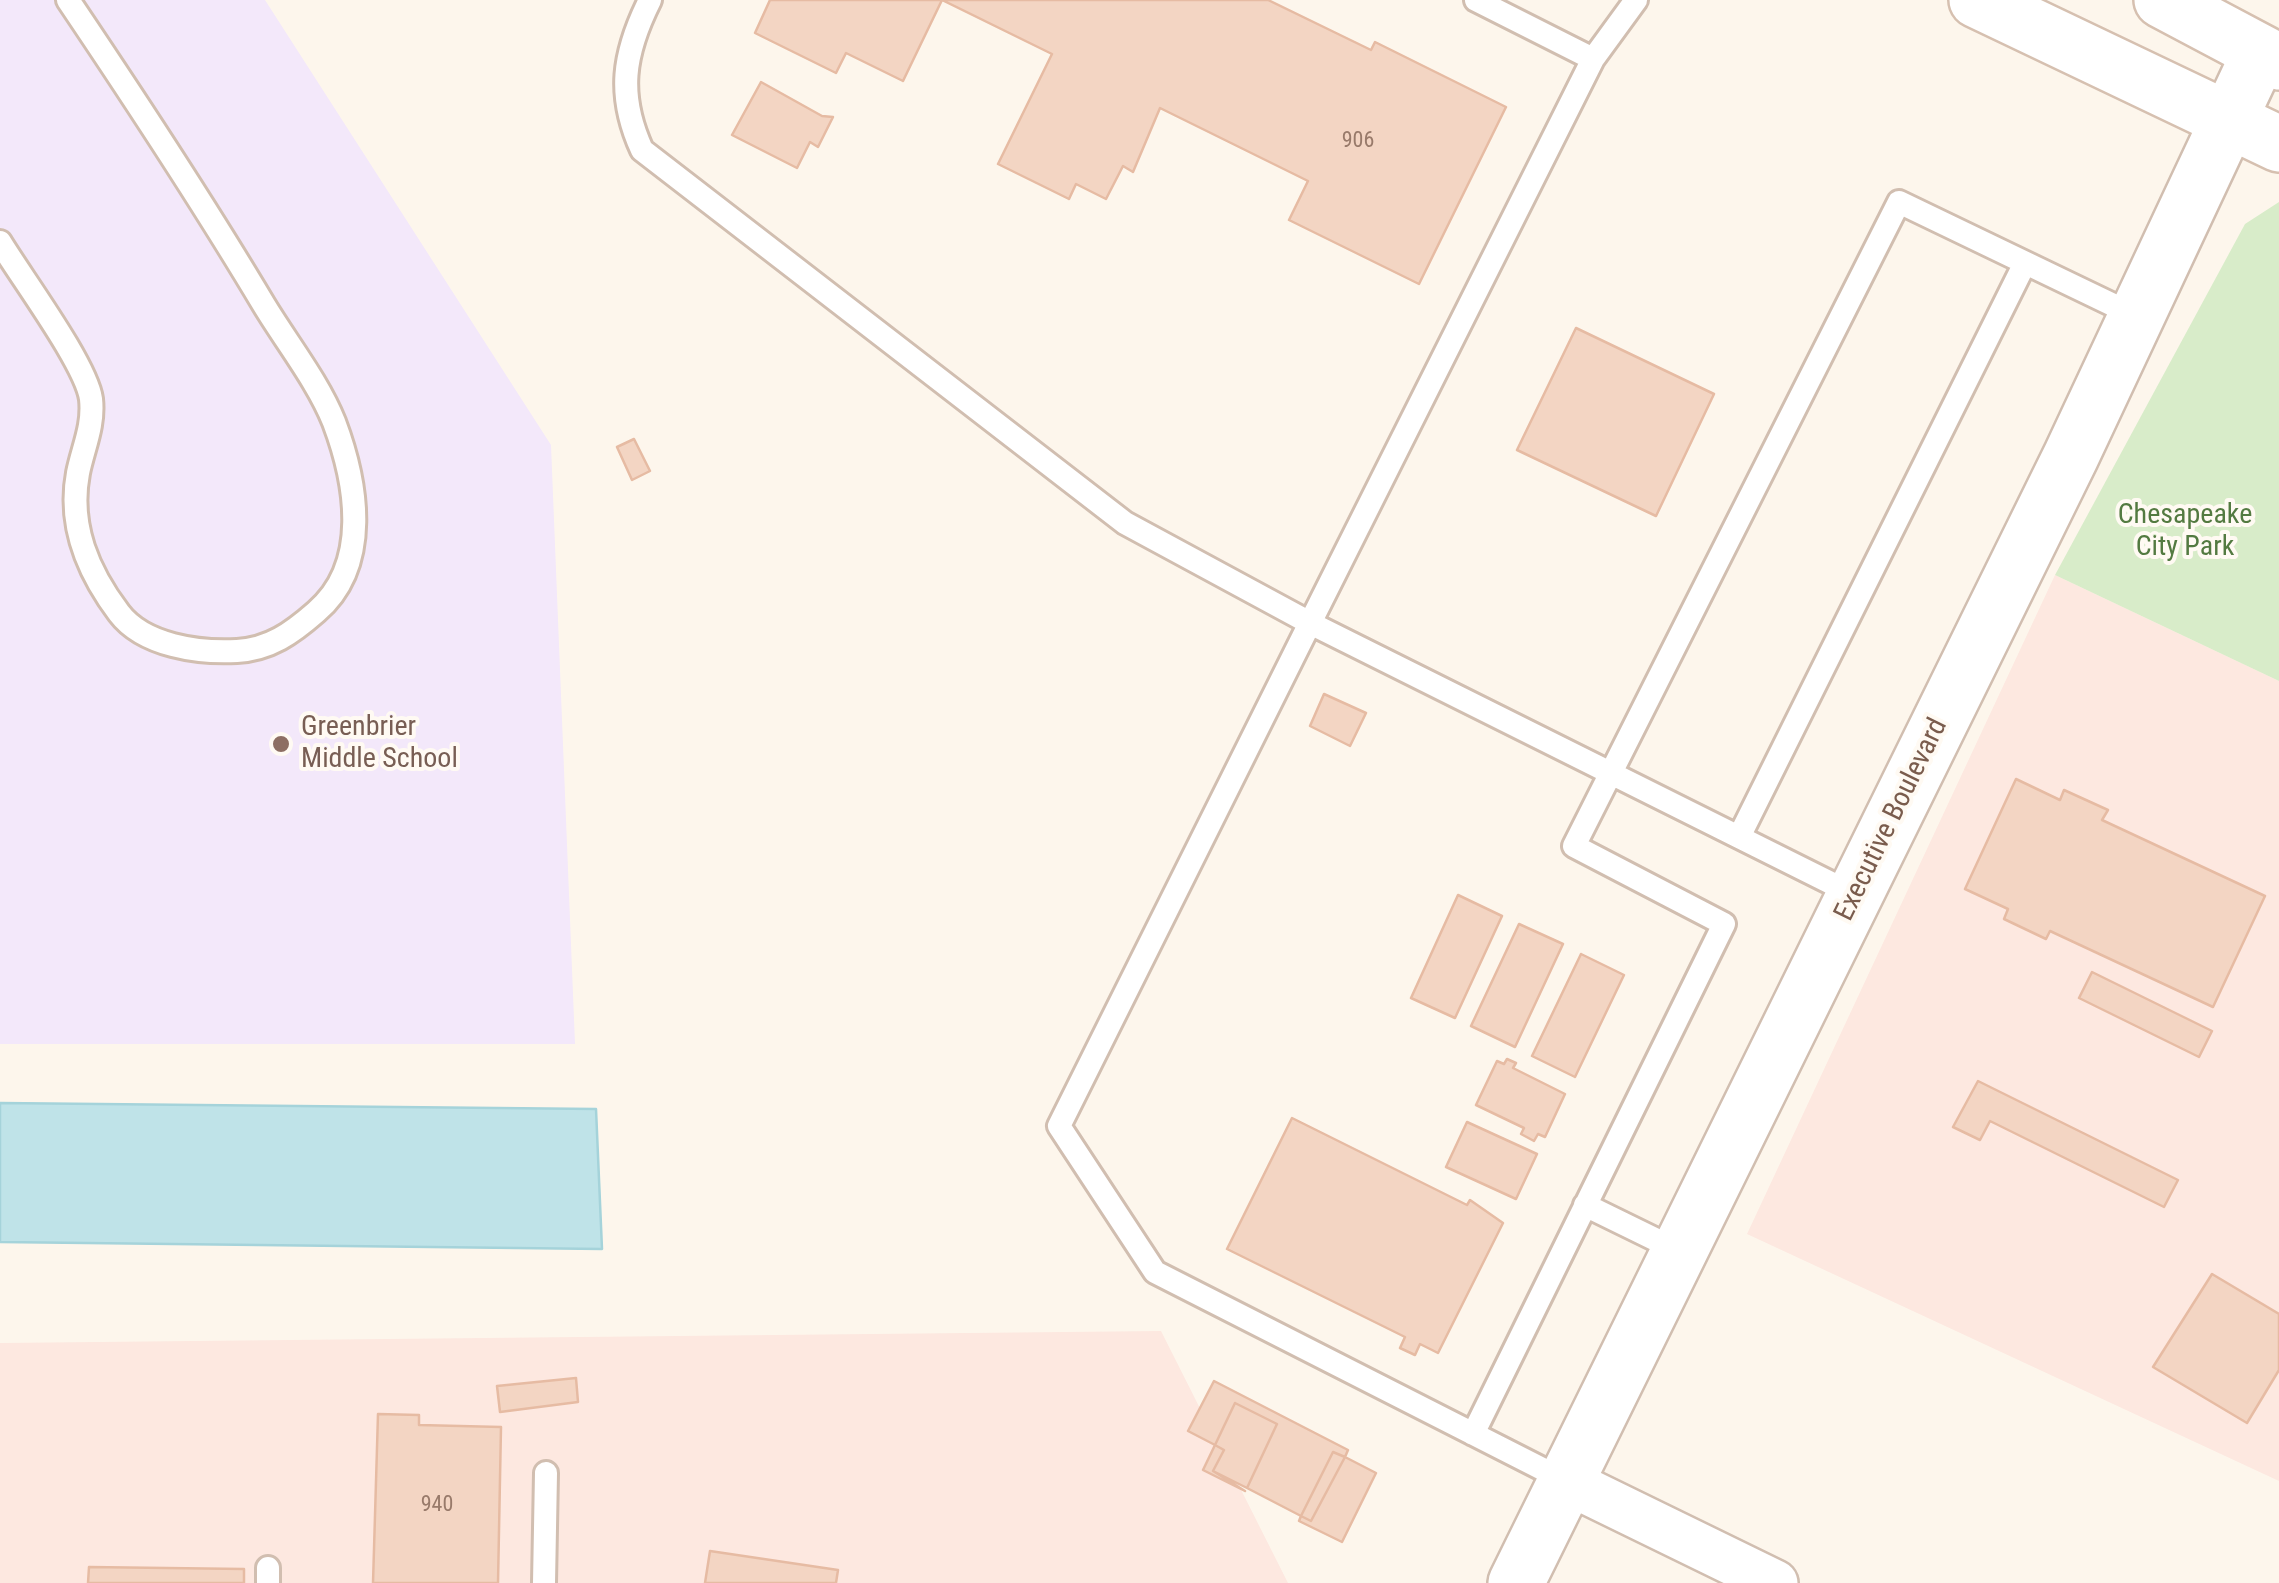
<!DOCTYPE html>
<html>
<head>
<meta charset="utf-8">
<style>
	body { margin:0 }
	canvas { display:block; background:#fdf6ec }
</style>
</head>
<body>
<canvas width="2279" height="1583"></canvas>
<script>
const context = document.querySelector('canvas').getContext('2d');
context.lineJoin = 'round';
function fill(path, color) { context.fillStyle = color; context.fill(path, 'evenodd'); }
function stroke(path, color, width, dash) { context.strokeStyle = color; context.lineWidth = width; context.lineCap = dash ? 'butt' : 'round'; context.setLineDash(dash || []); context.stroke(path); }
function write(font, color, halo, rows, align = 'center') {
  context.font = font + ' "Roboto Condensed",sans-serif'; context.lineWidth = 8; context.setLineDash([]); context.textBaseline = 'middle'; context.strokeStyle = halo; context.fillStyle = color; for (const [text, x, y, turn = 0] of rows) {
    context.save(); context.translate(x, y); context.rotate((+turn || 0) * Math.PI / 180); context.textAlign = isNaN(turn) ? turn : align; if (halo) context.strokeText(text, 0, 0); context.fillText(text, 0, 0); context.restore();
  }
}
fill(new Path2D(`
	M2055,575l224,106v800l-532,-247z
	M1161,1331l127,252h-1288v-240z`), '#fde8e0');
fill(new Path2D(`
	M0,0h265l286,445 24,599h-575z`), '#f3e8fa');
fill(new Path2D(`
	M2279,202v479l-224,-106 190,-351z`), '#d8ecc9');
const water = new Path2D(`
	M0,1103l596,6 6,140 -602,-7z`);
fill(water, '#bfe3e8');
stroke(water, '#a5d3da', 2.5);
const building = new Path2D(`
	M770,0h498l103,50 4,-8 131,65 -87,177 -130,-64 19,-39 -148,-73 -27,64 -10,-6 -17,33 -30,-15 -7,15 -71,-35 54,-110 -110,-54 -39,81 -57,-28 -10,20 -81,-40z
	M761,82l61,34 11,1 -15,30 -8,-5 -13,26 -65,-33z
	M1576,328l138,66 -58,122 -139,-66z
	M634,439l16,32 -18,9 -15,-33z
	M1324,694l42,19 -16,33 -40,-20z
	M2016,779l44,21 4,-10 44,20 -6,10 163,76 -52,111 -163,-76 -4,8 -42,-20 4,-10 -43,-20z
	M1458,895l44,21 -47,102 -44,-20z
	M1519,924l44,20 -48,103 -44,-21z
	M1581,954l43,21 -49,102 -43,-21z
	M2092,972l120,59 -13,26 -120,-59z
	M1507,1059l9,4 -3,5 52,26 -20,43 -7,-3 -4,7 -13,-7 3,-6 -48,-23 21,-44 7,3z
	M1978,1081l200,99 -14,27 -174,-86 -10,19 -27,-13z
	M1292,1118l175,87 3,-5 33,23 -65,130 -18,-9 -5,11 -15,-7 5,-11 -178,-88z
	M1467,1122l70,32 -21,45 -70,-32z
	M2212,1274l67,40v56l-32,53 -94,-56z
	M576,1378l2,24 -78,10 -3,-26z
	M1214,1381l134,69 -3,7 -12,-5 -32,64 -54,-28 30,-64 -42,-21 -20,42 -27,-14z
	M1235,1403l42,21 -30,64 -34,-17 11,-21 -9,-5z
	M378,1414l41,1v10l82,2 -3,156h-125z
	M1215,1445l9,5 -11,21 32,20 -42,-21z
	M1333,1452l12,5 -34,64 -10,-5z
	M1345,1457l31,16 -34,69 -43,-21 2,-5 10,5z
	M710,1551l128,19 -2,13h-131z
	M89,1567l155,2v14h-156z`);
fill(building, '#f3d5c3');
stroke(building, '#e6bba3', 2.5);
const service = new Path2D(`
	M650,0c-27,54 -33,95 -8,150l483,373 185,100 283,-564 43,-59
	M1476,0l117,59
	M0,242c21,35 86,122 91,157 3,27 -8,49 -13,74 -10,53 10,99 41,140 25,33 80,40 118,38 33,-2 55,-18 79,-39 55,-47 41,-129 18,-190 -16,-40 -47,-79 -70,-117 -62,-104 -128,-204 -196,-305
	M1739,837l286,-574
	M1585,1205l94,46
	M1473,1434l251,-510 -150,-78 325,-644 237,114
	M1566,1481l-411,-209 -96,-146 251,-503 545,272
	M268,1583v-15
	M544,1583l2,-110`);
const minor = new Path2D(`
	M1566,1481l209,102`);
const tertiary = new Path2D(`
	M1516,1583l555,-1127 189,-403`);
const secondary = new Path2D(`
	M1977,0l302,144
	M2162,0l117,62`);
stroke(service, '#d1beb0', 28);
stroke(minor, '#d1beb0', 50);
stroke(tertiary, '#d1beb0', 60);
stroke(secondary, '#d6c0b0', 60);
stroke(service, '#fff', 22);
stroke(minor, '#fff', 45);
stroke(tertiary, '#fff', 55);
stroke(secondary, '#fff', 55);
for (const [x, y, r, color] of [
	[281,744,10,"#8d6e63"]
]) { const dot = new Path2D(); dot.arc(x, y, r, 0, 2 * Math.PI); context.fillStyle = color; context.fill(dot); stroke(dot, '#fffaf3', 4); }
write('22px', '#987a6a', null, [
	["906",1358,141],
	["940",437,1505]
]);
write('28px', '#537a41', '#fffaf3', [
	["Chesapeake",2185,516],
	["City Park",2185,548]
]);
write('28px', '#785e54', '#fffaf3', [
	["Greenbrier",301,728],
	["Middle School",301,760]
], 'left');
write('28px', '#7a5c4d', '#fffaf3', [
	["Executive Boulevard",1892,820,-64]
]);
</script>
</body>
</html>
